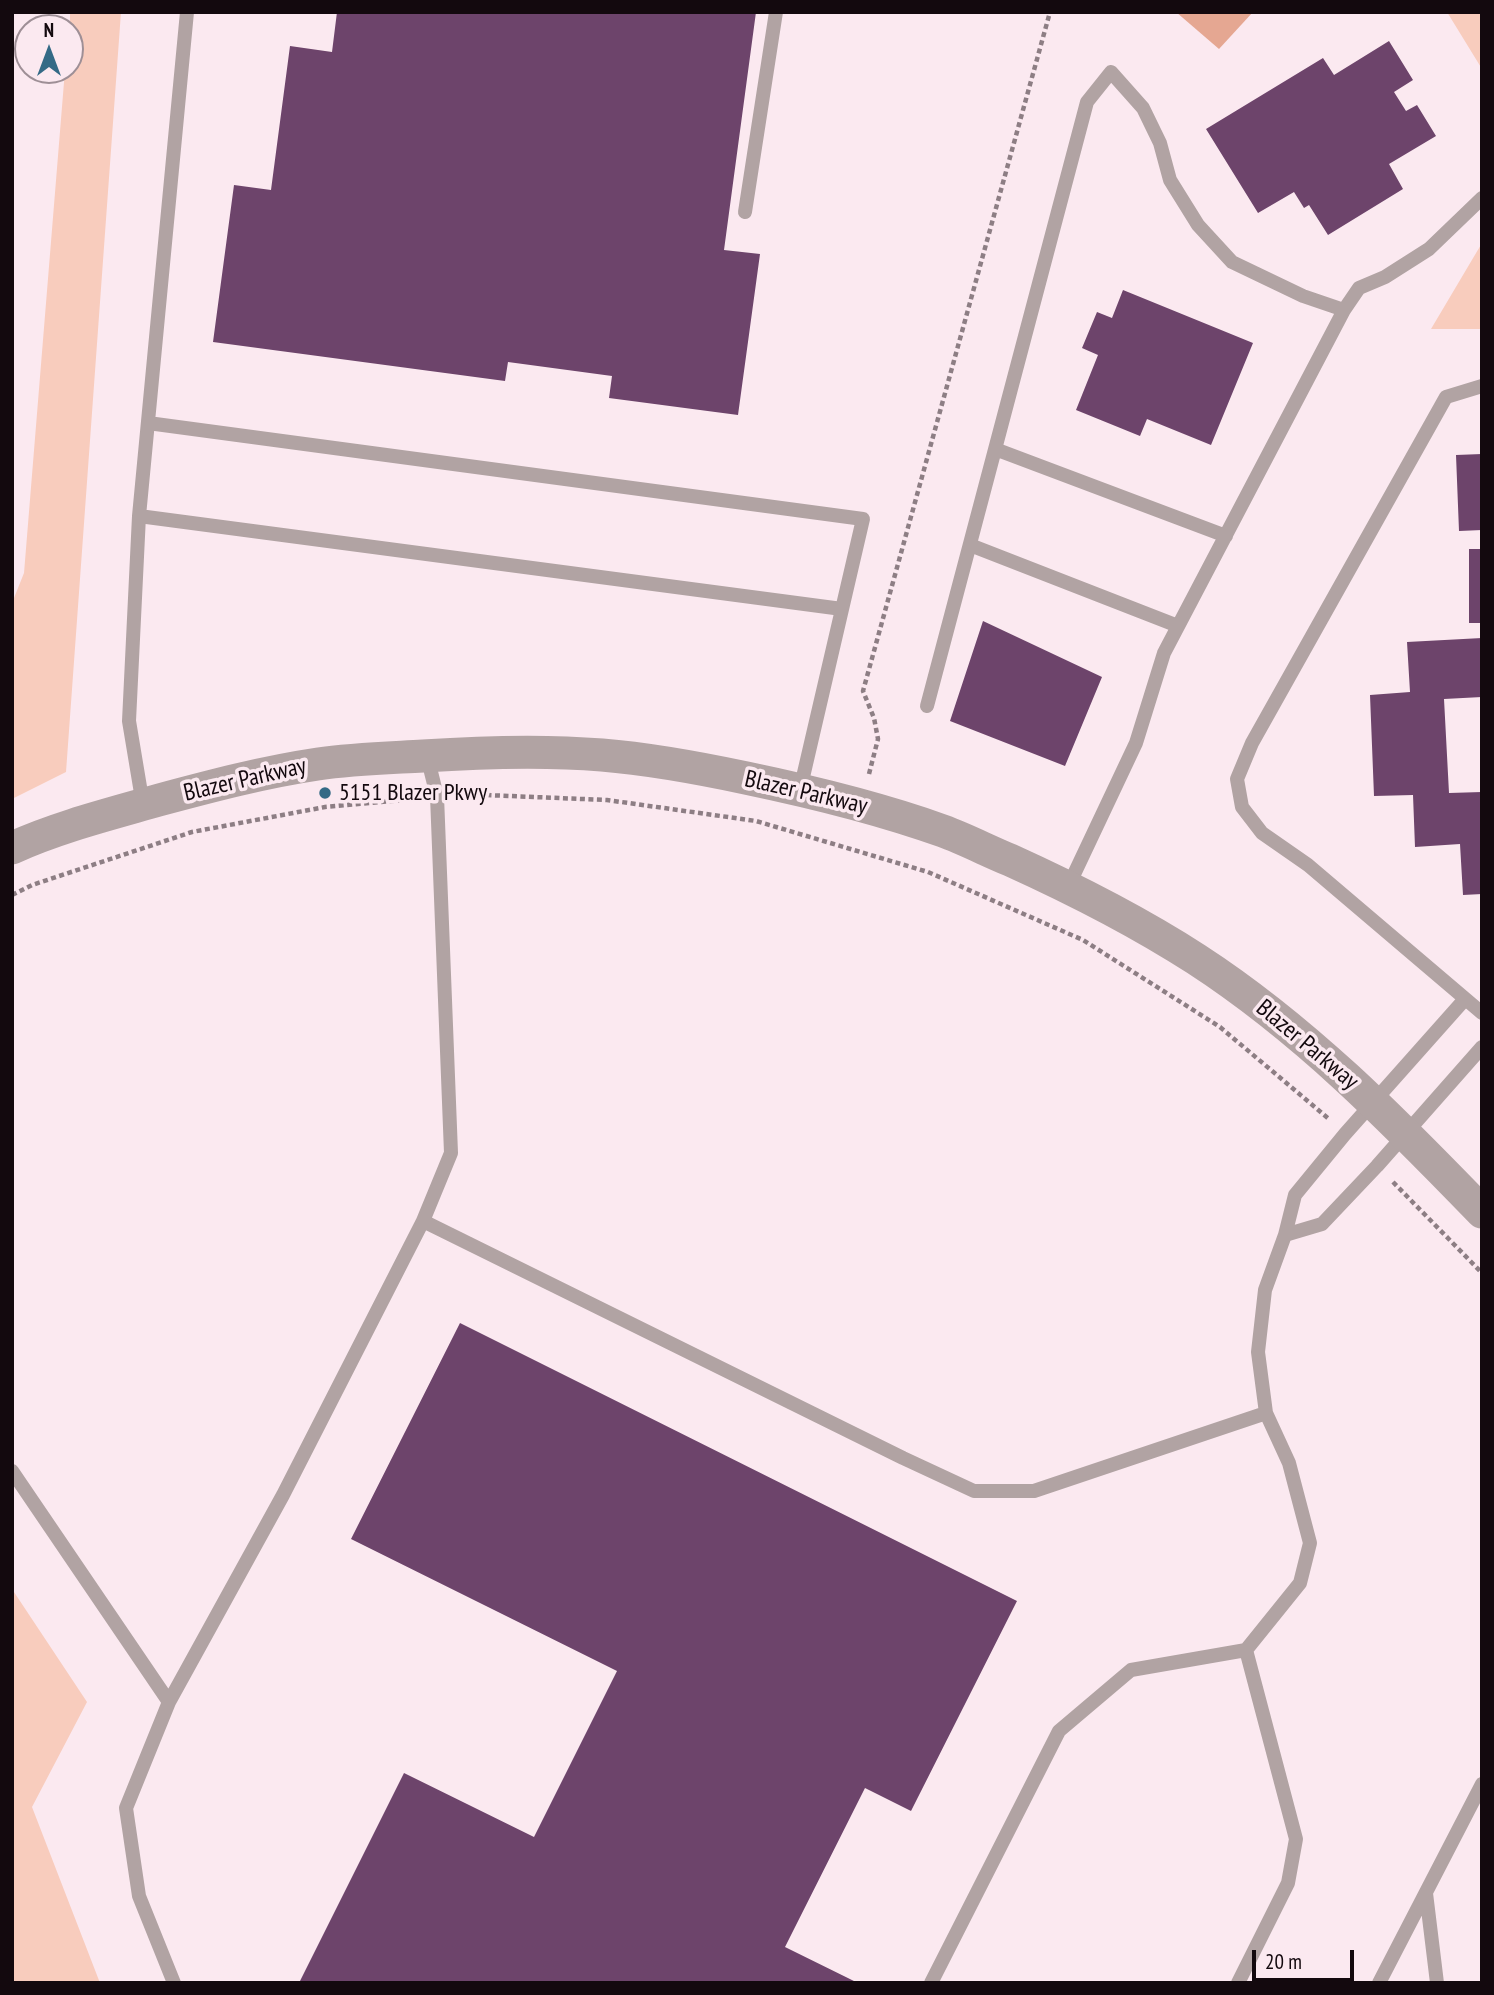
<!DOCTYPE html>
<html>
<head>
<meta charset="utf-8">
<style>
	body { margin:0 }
	#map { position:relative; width:1494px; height:1995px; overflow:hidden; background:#fbe9f0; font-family:"PT Sans Narrow",sans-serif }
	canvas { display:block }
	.frame { position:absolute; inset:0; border:14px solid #13090e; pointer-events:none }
	.north { position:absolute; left:14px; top:14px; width:70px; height:70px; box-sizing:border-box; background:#fbe9f0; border:2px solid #9e8f96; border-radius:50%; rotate:0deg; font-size:19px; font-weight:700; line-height:28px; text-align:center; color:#13090e }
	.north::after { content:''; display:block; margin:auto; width:24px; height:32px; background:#346a86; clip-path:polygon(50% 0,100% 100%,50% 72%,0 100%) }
	.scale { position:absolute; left:1252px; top:1950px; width:102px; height:32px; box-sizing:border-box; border:4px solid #13090e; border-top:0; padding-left:9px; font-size:21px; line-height:24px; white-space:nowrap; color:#13090e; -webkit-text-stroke:5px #fbe9f0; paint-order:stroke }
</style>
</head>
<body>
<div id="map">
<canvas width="1494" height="1995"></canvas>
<div class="frame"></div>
<div class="north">N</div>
<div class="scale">20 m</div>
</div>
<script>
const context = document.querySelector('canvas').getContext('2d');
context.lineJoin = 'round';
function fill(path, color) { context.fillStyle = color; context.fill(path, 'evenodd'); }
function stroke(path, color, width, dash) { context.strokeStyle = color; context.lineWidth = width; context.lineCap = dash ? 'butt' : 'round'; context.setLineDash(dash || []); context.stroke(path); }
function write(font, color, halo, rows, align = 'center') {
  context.font = font + ' "PT Sans Narrow",sans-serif'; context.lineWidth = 7; context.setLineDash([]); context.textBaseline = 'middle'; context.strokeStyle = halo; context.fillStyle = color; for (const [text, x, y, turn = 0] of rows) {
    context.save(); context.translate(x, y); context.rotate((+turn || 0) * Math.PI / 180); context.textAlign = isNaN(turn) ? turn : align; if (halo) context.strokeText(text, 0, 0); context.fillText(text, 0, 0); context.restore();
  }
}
fill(new Path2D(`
	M70,12h51l-55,760 -54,27v-196l12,-30 41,-503h5z
	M1447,12h35v57z
	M1482,243v86h-51z
	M12,1589l75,113 -55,105 68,176h-88z`), '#f8ccbd');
fill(new Path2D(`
	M1176,12h77l-34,37z`), '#e5a792');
fill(new Path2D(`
	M337,12h419l-32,238 36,4 -22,161 -129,-17 3,-22 -104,-14 -3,19 -292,-39 21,-157 37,5 19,-144 42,6z
	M1389,41l24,39 -19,12 12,19 11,-6 19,31 -47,28 14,25 -75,46 -19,-30 -5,3 -10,-16 -36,21 -52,-84 117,-71 11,17z
	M1123,290l130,53 -42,102 -64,-26 -7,17 -64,-26 22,-55 -16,-7 15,-36 15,6z
	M1482,454v76l-23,1 -3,-76z
	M1469,549h13v74h-13z
	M983,621l119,56 -37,89 -115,-45z
	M1482,638v59l-38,2 5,94 33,-1v102l-19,1 -3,-51 -45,3 -2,-52 -39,1 -4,-101 40,-3 -3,-50z
	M460,1323l557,278 -106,210 -46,-23 -80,159 73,36h-554l-4,-2 104,-208 130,64 83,-166 -266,-132z`), '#6d446b');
stroke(new Path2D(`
	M869,774l9,-35 -4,-21 -11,-27 187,-679
	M461,794l146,6 149,21 172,51 155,68 137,87 109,92
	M12,895l20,-10 160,-53 133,-25 89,-8
	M1393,1182l89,91`), '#8d7e84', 4.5, [5, 3.5]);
stroke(new Path2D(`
	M745,212l31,-200
	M1482,386l-36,11 -194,346 -15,36 5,28 20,26 46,32 174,148
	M148,423l715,96 -63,271
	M995,449l231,87
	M139,516l703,93
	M970,545l208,81
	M927,706l160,-604 24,-30 32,36 17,35 10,37 28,45 34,37 71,34 41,14
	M143,805l-14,-84 10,-205 48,-504
	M1068,887l68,-144 28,-90 180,-343 15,-22 26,-11 44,-28 53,-51
	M423,1221l480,237 71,33h60l232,-78
	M1285,1235l37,-11 55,-58 105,-119
	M12,1471l157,231 -43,106 13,88 35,87
	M169,1702l114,-207 140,-274 28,-68 -14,-357 -10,-40
	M1426,1893l11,90
	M931,1983l128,-252 72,-61 115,-20
	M1238,1983l50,-100 8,-44 -50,-189 54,-67 10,-40 -21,-80 -23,-50 -8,-61 7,-62 20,-55 10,-40 50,-61 120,-135
	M1379,1983l103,-199`), '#b1a3a3', 14);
stroke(new Path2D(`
	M12,848c46,-21 98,-34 147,-48 52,-14 105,-28 159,-36 34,-5 70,-6 105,-8 59,-4 120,-6 179,-1 48,4 97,13 144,23 67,14 133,30 197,53 22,8 45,20 67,29 64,29 127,61 186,99 108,70 197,161 286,253`), '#b1a3a3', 33);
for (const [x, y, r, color] of [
	[325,793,7,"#346a86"]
]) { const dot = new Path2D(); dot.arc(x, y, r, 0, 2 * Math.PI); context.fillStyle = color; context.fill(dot); stroke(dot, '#fbe9f0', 2.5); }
write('24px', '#13090e', '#fbe9f0', [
	["Blazer Parkway",245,780,-13],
	["Blazer Parkway",806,793,13],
	["Blazer Parkway",1307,1045,40]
]);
write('24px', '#13090e', '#fbe9f0', [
	["5151 Blazer Pkwy",339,793]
], 'left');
</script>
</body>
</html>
